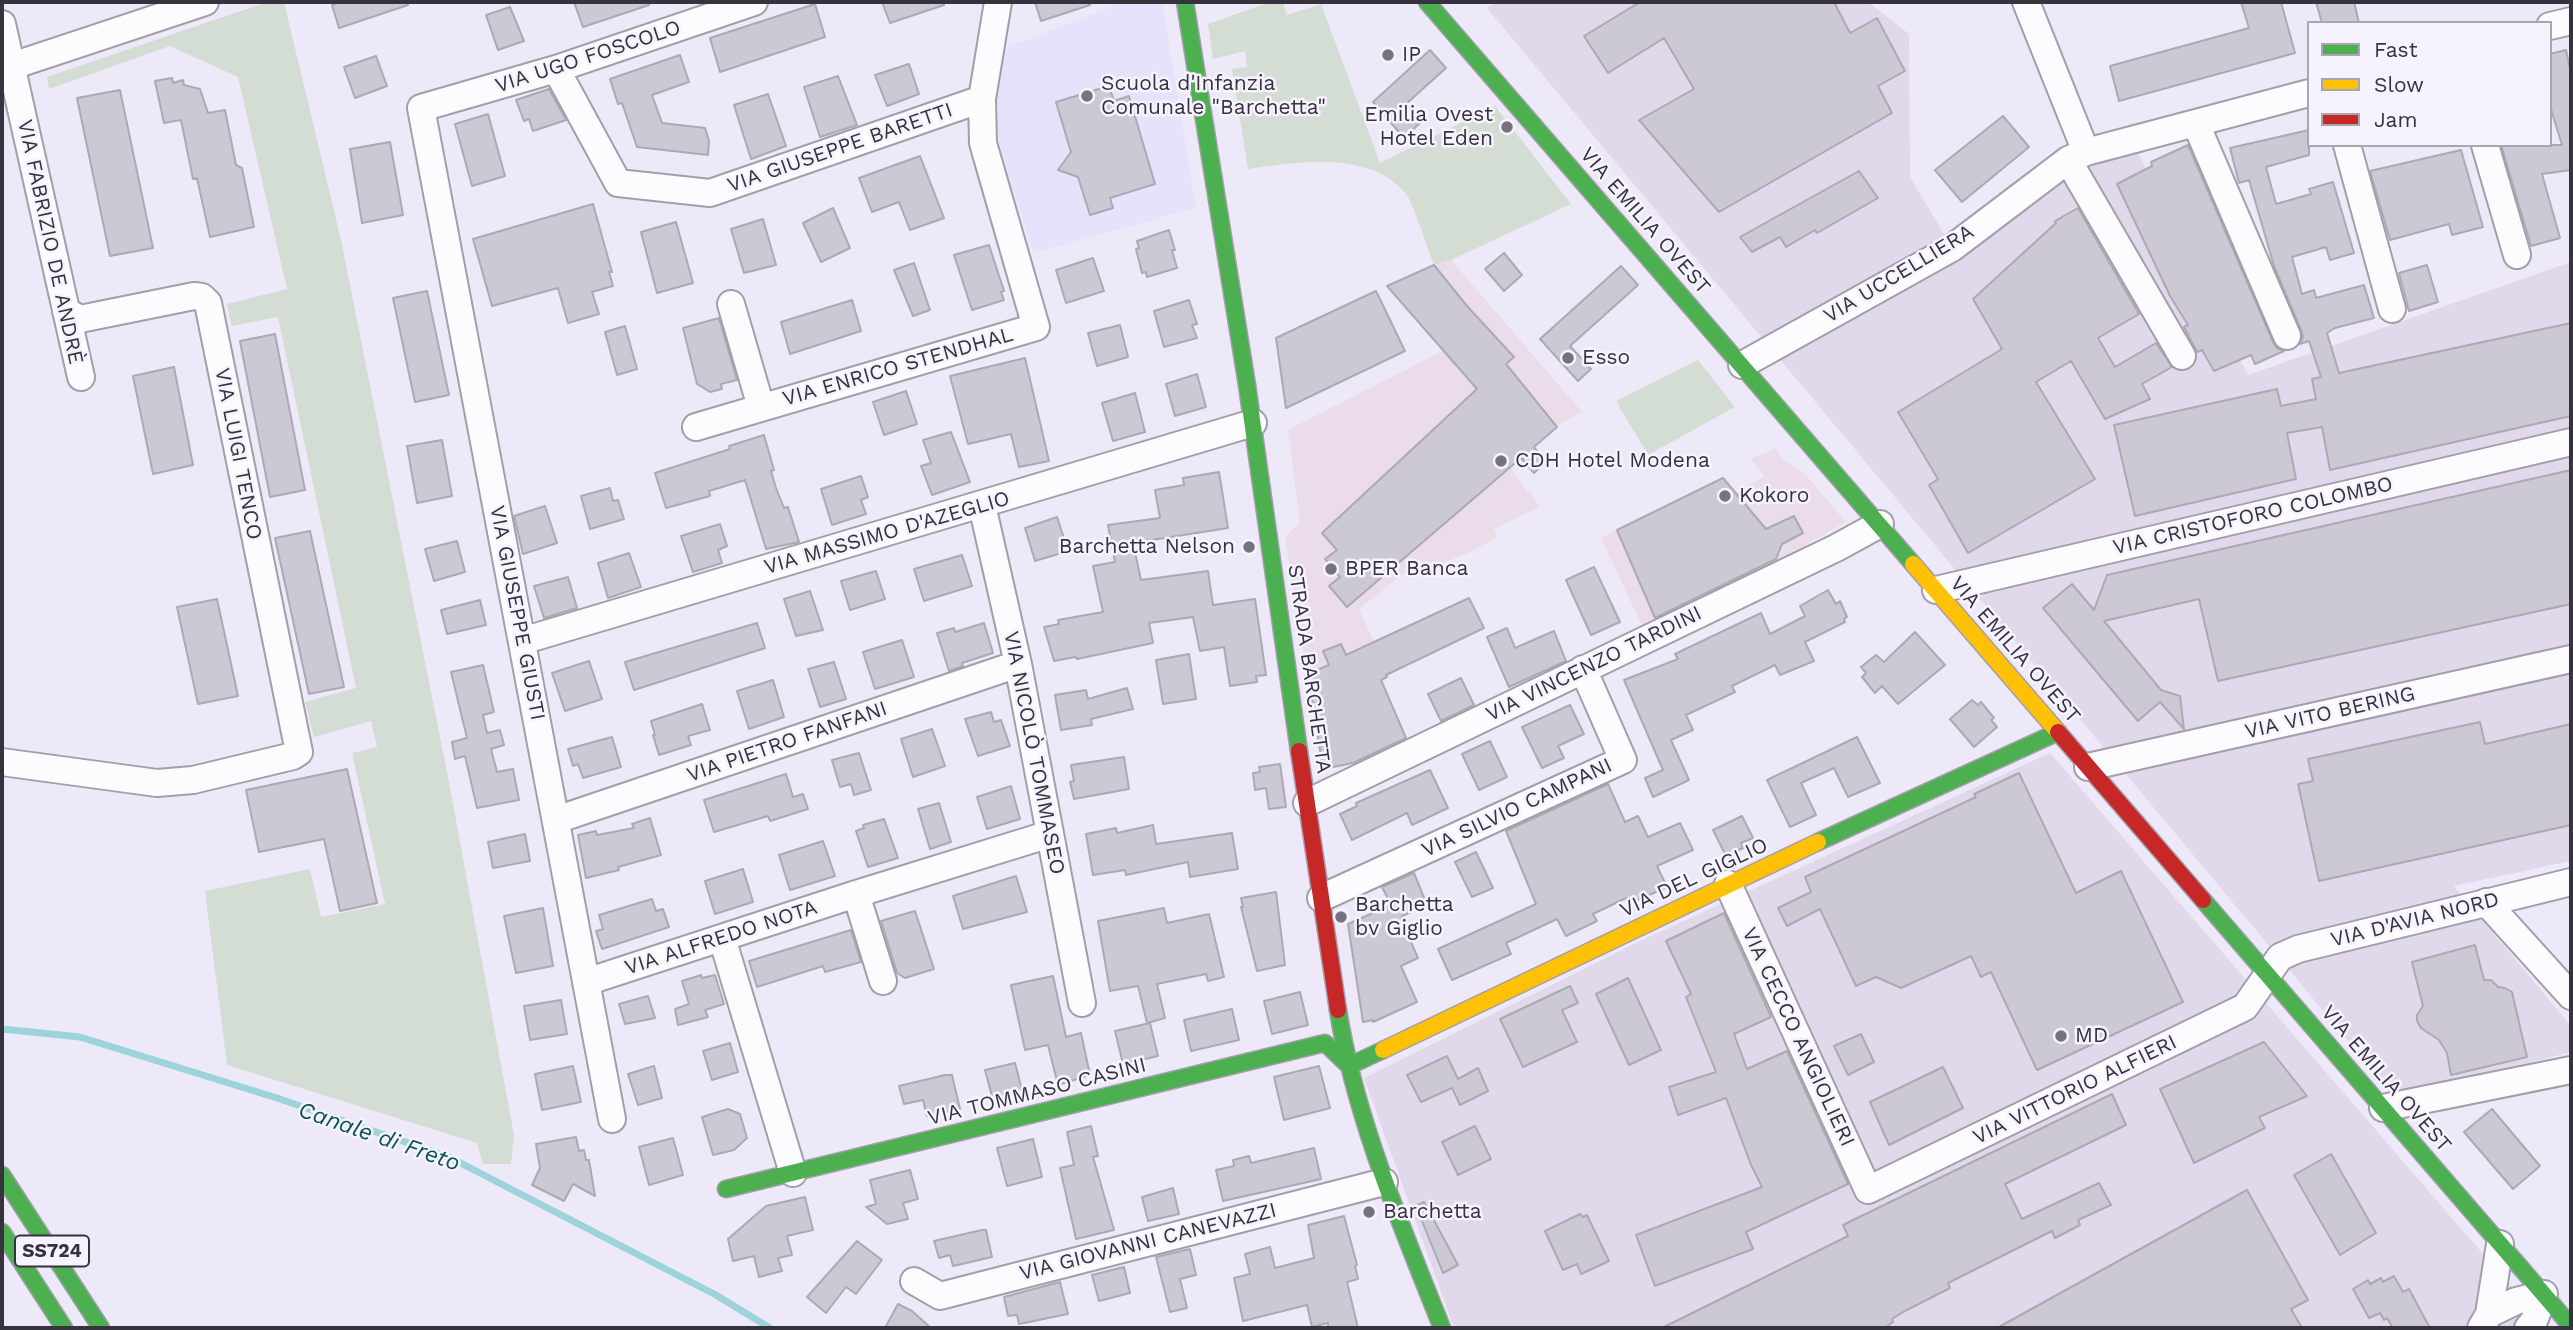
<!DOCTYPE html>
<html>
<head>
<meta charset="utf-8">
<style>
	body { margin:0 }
	#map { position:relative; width:2573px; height:1330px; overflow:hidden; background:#eee9f9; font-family:"Work Sans",sans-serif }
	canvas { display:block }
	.frame { position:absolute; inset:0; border:4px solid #36333e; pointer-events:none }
	.legend { position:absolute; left:2307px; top:21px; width:245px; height:126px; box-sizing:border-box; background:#f6f3fe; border:2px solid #a9a6b1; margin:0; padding:9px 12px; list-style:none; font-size:21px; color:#36333e }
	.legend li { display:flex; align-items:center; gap:14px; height:35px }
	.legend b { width:35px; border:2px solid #a9a6b1 }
</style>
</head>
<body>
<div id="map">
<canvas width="2573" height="1330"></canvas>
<div class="frame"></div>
<ul class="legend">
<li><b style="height:9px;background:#4caf50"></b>Fast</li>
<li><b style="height:9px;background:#ffc107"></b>Slow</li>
<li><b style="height:9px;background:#c62828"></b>Jam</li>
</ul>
</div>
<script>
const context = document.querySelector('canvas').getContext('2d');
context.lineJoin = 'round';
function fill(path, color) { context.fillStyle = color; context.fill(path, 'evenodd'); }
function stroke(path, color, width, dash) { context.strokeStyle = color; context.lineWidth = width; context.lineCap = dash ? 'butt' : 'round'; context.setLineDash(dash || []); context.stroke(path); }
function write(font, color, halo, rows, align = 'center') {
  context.font = font + ' "Work Sans",sans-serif'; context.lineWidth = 5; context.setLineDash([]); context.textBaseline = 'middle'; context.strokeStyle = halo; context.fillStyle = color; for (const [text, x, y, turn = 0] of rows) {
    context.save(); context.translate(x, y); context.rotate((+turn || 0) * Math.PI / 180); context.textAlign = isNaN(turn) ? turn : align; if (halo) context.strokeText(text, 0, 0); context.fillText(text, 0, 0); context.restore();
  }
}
fill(new Path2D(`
	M1451,260l131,152 -26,14 -22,21 12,15 -12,11 -13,-15 -11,9 18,25 3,-1 8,16 -45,22 3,8 -25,14 -32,14 -7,1 -13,-5 -61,48 15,33 -1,4 -66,29 -22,-138 15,-15 -12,-92 155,-79 -11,-14 35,-31 -33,-41z
	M1776,448l8,12 20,13 42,49 -34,19 -39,26 -128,65 -44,-94 122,-60 13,15 28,-17 -13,-17z`), '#eadce9');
fill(new Path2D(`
	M1497,2h371l41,32 1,143 49,82 108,-90 70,-18 111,224 323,-113v599l-117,25 117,140v26l-176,45 -908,-1089z
	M2050,753l497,575h-1093l-90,-250 276,-137z`), '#e1d9eb');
fill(new Path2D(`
	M1124,2h38l34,206 -163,45 -35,-114 -3,-87z`), '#e8e1fb');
fill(new Path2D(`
	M267,2h17l57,238 107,537 66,358 -3,29h-28l-6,-21 -250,-78 -22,-174 105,-22 11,48 64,-13 -33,-151 25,-6 -6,-26 -57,16 -9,-35 51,-14 -78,-371 -46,9 -5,-22 60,-15 -49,-212 -68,-31 -121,43 -2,-12z
	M1270,2h13l4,13 34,-11 59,159 115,-57 76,98 -120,56 -17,5c-6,-15 -20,-60 -28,-71 -35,-44 -110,-32 -158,-25l-16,-100 15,-2 -2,-16 -32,8 -5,-35z
	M1698,360l37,47 -87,48 -32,-54z`), '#d4ddd4');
stroke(new Path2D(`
	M2,1029l78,8 197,61 172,59 267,138 54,33`), '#9dd4db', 7);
const building = new Path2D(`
	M341,2h66l1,3 -69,23 -7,-23z
	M574,2h75v3l-66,22z
	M882,2h62v3l-54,18z
	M1035,2h55v3l-49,16z
	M1640,2h194l16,31 27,-15 28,53 -27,15 14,27 -173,99 -80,-92 55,-31 -30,-51 -56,35 -24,-37z
	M2241,2h40l14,51 -176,48 -9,-35 139,-38z
	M2316,2h38l5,21h-37z
	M815,4l10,33 -105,35 -10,-34z
	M510,7l14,34 -26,9 -12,-35z
	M1430,50l16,18 -40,36 15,18 -17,16 -31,-36z
	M2566,50l5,23v97l-29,4 18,64 -29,8 -30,-101h61l-12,-39v-52z
	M680,55l9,27 -37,13 10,28 43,5 4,13 -1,14 -71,-8 -15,-44 -4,1 -8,-25z
	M376,56l11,30 -32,12 -11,-31z
	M909,64l10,30 -32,12 -12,-31z
	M838,76l19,49 -37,12 -16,-50z
	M172,78l1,5 10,-3 1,5 16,4 8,24 17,-3 11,55 6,3 12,59 -44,10 -13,-59 -4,1 -12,-59 -17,3 -9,-42z
	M1109,86l5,15 15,-5 26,88 -45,14 3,10 -23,7 -12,-38 -20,-7 13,-18 -15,-50z
	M549,89l17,31 -33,11 -4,-12 -5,2 -8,-21z
	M120,90l33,158 -43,8 -33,-158z
	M768,94l18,52 -35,13 -17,-54z
	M488,114l17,62 -33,10 -17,-62z
	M2003,116l26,31 -67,55 -27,-32z
	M2309,130v25l-43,12 10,37 35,-10 -2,-5 24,-7 21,71 -24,7 -4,-13 -34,10 10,37 12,-4 2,8 48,-13 10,33 -39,10 -8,5 12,40 232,-50v93l-241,54 -8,-43 -35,6 9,46 -161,37 -21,-91 163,-36 4,17 35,-7 -4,-20 9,-2 -12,-36 -9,3 3,-7 -2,-7 -27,-64 -25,-86 -10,3 -9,-35z
	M390,142l13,73 -41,8 -12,-74z
	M2188,145l85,197 4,6 7,3 -29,13 -4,-9 -37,16 -12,-21 -5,2 -13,-25 4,-2 -18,-29 -53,-112 35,-18 -1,-4z
	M2461,150l22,77 -31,8 -3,-11 -59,16 -20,-69z
	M920,156l24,62 -34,12 -11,-28 -27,10 -13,-34z
	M1859,171l19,27 -61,35 -2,-3 -29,17 -6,-10 -28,15 -12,-15z
	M593,204l19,68h-3l4,14 -21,6 7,22 -31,9 -10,-35 -66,18 -19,-67z
	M833,208l17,40 -29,14 -18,-39z
	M2078,208l61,106 -41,24 17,29 41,-24 16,24 -30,17 8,15 -45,20 -34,-58 -35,21 59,97 -127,74 -39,-68 9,-6 -40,-67 104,-63 -29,-50 83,-76 -1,-2z
	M763,219l13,46 -32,8 -13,-44z
	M676,222l17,61 -36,10 -16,-61z
	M1169,230l6,20h-3l5,18 -30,9 -1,-5 -4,1 -6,-24 3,-1 -2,-7z
	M989,245l15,46 -3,1 3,8 -32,10 -18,-55z
	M1504,253l18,22 -18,16 -19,-22z
	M1093,258l11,33 -38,12 -10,-33z
	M914,263l16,47 -17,6 -19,-46z
	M1434,265l33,41 47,51 -8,7 51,63 -23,20 12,15 -12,11 -13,-15 -174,149 -18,-21 11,-9 -15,-18 12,-9 -15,-17 155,-144 -90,-103z
	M2427,265l11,37 -29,9 -10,-38z
	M1621,266l17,19 -68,61 21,23 -13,12 -38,-42z
	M427,291l22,104 -34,7 -22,-104z
	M1376,291l29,60 -119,57 -10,-70z
	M852,300l9,31 -71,23 -9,-32z
	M1189,300l8,24 -5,1 5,13 -33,9 -10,-36z
	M719,318l18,62 -16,4 1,5 -12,3 -13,-8 -14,-56z
	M1120,325l8,32 -31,9 -9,-33z
	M625,326l12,43 -20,6 -12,-43z
	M275,334l30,156 -35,7 -30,-156z
	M1025,358l24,103 -30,6 -8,-33 -43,10 -18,-68z
	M174,367l19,98 -40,9 -20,-98z
	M1197,374l9,33 -31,9 -9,-32z
	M906,391l11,33 -33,11 -11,-33z
	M1135,393l10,39 -32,9 -11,-38z
	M951,432l19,50 -38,13 -11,-29 10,-3 -8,-23z
	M764,435l10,35 -3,1 5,17 8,20 4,-1 11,35 -33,7 -21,-69 -36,11 1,5 -44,12 -11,-35 75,-24 -1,-3z
	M442,440l10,56 -35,7 -10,-57z
	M2571,470v134l-353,77 -19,-82 -95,22 57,69 19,6 4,33 -24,-27 -22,19 -95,-113 29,-24 22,26 13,-35z
	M1219,472l9,56 -95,15 8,37 67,-9 5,34 42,-6 11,76 -10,1 1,6 -27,4 -6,-39 -24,4 -7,-34 -44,6 4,20 -76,16 -2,-2 -21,4 -10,-34 15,-3 -1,-4 45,-8 -10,-46 22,-4 -7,-37 52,-7 -5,-28 29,-5 -1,-7z
	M861,476l7,21 -7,3 5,14 -34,11 -11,-36z
	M1723,478l43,51 28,-13 9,17 -21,11 -6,15 -121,59 -38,-88z
	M610,488l3,13 5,-1 6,19 -34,10 -9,-33z
	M545,506l12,37 -34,11 -9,-38z
	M1057,517l11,34 -33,10 -10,-33z
	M720,524l7,22 -9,4 4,13 -29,9 -12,-36z
	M310,531l34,156 -35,7 -34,-156z
	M457,541l8,31 -31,9 -9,-32z
	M629,553l12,34 -33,11 -10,-35z
	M962,555l10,31 -48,15 -10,-32z
	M1594,567l26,55 -29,13 -25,-55z
	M876,571l9,28 -35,11 -9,-29z
	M568,577l9,31 -33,10 -10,-32z
	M1828,590l8,14 4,-3 7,16 -3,2 1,3 -40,20 9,19 -34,14 -5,-10 -43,21 3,6 -49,23 7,15 -22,10 18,40 -36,17 -8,-19 18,-8 -39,-90 54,-21 -3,-5 86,-41 9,21 35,-18 -5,-10z
	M810,591l13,39 -27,6 -12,-37z
	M1469,598l15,30 -98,47 1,2 -6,3 25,58 -53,25 -30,6 -15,-95 21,-9 -6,-14 18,-7 5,11z
	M217,599l21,97 -40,8 -21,-97z
	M480,600l6,25 -39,9 -6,-24z
	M757,623l8,25 -131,42 -9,-28z
	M984,623l9,30 -31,10 1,3 -14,5 -12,-38 17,-5 1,4z
	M1507,628l8,20 39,-17 12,30 -57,26 -22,-50z
	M1915,632l30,33 -47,39 -16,-18 -7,7 -13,-16 4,-4 -5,-6 15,-12 8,7z
	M902,640l12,37 -39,12 -12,-37z
	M1189,654l7,45 -33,5 -7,-44z
	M589,661l13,38 -37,12 -13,-38z
	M834,662l12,37 -26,8 -12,-38z
	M483,665l11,47 -11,3 4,18 13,-3 4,15 -13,4 6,23 16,-3 6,31 -42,8 -12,-52 -10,3 -3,-17 15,-4 -16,-66z
	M1461,678l13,27 -33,16 -13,-27z
	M773,680l11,37 -35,12 -12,-38z
	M1127,688l6,21 -42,10 1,6 -31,5 -6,-35 31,-5 2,9z
	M1972,700l6,5 3,-3 13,16 -3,2 6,7 -23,20 -24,-28z
	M702,704l8,26 -22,6 3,9 -32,10 -6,-20h2l-4,-14z
	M1570,705l14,29 -26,12 6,12 -22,10 -20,-41z
	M991,712l3,10 7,-2 9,26 -32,10 -13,-37z
	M2480,722l5,22 86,-20v101l-252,56 -21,-97 15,-3 -5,-22z
	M932,729l13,37 -32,11 -12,-38z
	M612,737l9,30 -38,11 -5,-14 -5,2 -5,-17z
	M1857,737l23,46 -32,14 -14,-29 -33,15 15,32 -26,12 -23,-47z
	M1490,741l17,36 -28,13 -17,-36z
	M859,753l12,37 -17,5 -3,-11 -11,3 -8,-27z
	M1124,757l5,32 -55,10 -4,-17 4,-1 -3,-16z
	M1280,764l6,43 -17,2 -3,-21 -11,2 -2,-17 7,-1 -1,-5z
	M347,769l30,134 -37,8 -16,-72 -65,13 -13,-62z
	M1430,770l18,38 -36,17 -5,-12 -55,27 -12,-26 17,-8 -1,-3z
	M2019,773l57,120 45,-22 62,131 -146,68 -46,-98 -10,5 -10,-21 -70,32 -25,-11 -20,9 -36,-77 -33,17 -9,-18 33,-16 -6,-15 171,-80 -2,-3z
	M786,774l7,23 10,-3 5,15 -38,12 -2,-5 -54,16 -10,-32z
	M1608,784l17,38 13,-6 10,21 32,-14 13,27 -36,16 10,21 -38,17 -3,-6 -33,16 4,7 -31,15 -9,-17 -51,24 5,11 -59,26 -14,-31 98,-45 -30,-73z
	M1011,786l9,33 -33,10 -10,-32z
	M939,803l12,39 -21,7 -12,-40z
	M1742,816l11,22 -12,5 2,5 -17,8 -13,-26z
	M650,818l11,37 -43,12 1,3 -33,8 -8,-43 18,-4 1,4 37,-7 -2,-4z
	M884,819l14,39 -30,9 -12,-36 8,-3 -1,-3z
	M1153,825l3,19 76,-11 6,36 -48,8 -2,-15 -62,13 -1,-5 -32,5 -7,-41 30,-6 1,5z
	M525,834l5,27 -37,7 -5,-26z
	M823,841l12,35 -45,14 -11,-35z
	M1476,852l17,36 -21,9 -17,-35z
	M743,869l10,33 -38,12 -10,-33z
	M1414,873l13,32 -25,11 5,9 -3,1 14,32 -17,8 16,36 -44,20v-2l-10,2 -15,-98 43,-19 -9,-18z
	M1016,876l11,36 -64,17 -10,-33z
	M1276,892l9,73 -28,6 -16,-64h2l-2,-9z
	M652,899l4,12 7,-2 6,18 -67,22 -6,-18 7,-2 -4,-14z
	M543,908l10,58 -37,7 -12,-57z
	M1164,908l3,15 42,-9 15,63 -16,4 -2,-7 -49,10 8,34 -18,5 -9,-37 -28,5 -12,-70z
	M915,911l19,58 -29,9 -8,-5 -16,-52z
	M1724,913l47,104 -37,17 13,35 40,-18 61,133 -102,48 7,17 -98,37 -19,-51 126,-48 -11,-22 -25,-67 -48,17 -9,-28 47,-15 -30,-75 5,-3 -25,-53z
	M851,930l10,32 -36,10 -2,-6 -66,21 -8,-26z
	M2475,945l9,35h7l7,7 7,1 7,4 15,65 -76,18 -4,-22 -8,-13 -18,-12 -4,-7v-6l6,-9 -11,-44z
	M701,975l1,3 13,-3 9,29 -19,6 3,7 -30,8 -3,-16 14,-5 -7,-23z
	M1053,976l13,61 15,-4 9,42 -32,10 -10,-40 -23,5 -14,-65z
	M1628,978l33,72 -32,15 -33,-71z
	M1570,986l8,17 -16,7 15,32 -54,25 -23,-48z
	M1300,992l8,33 -36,9 -8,-33z
	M648,996l7,22 -30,6 -6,-20z
	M561,1000l6,34 -37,6 -6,-34z
	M1232,1009l7,31 -48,11 -7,-31z
	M1150,1023l8,33 -35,8 -8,-33z
	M1861,1034l13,28 -26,13 -14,-29z
	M2264,1042l43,54 -48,21 6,11 -71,35 -34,-74z
	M730,1043l8,29 -26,8 -9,-29z
	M1447,1056l11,23 20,-11 10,23 -28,14 -8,-17 -31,14 -14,-27z
	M1015,1063l8,31 -30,6 -8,-30z
	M573,1066l8,36 -39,8 -7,-36z
	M654,1066l8,32 -24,7 -10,-31z
	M1319,1066l11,42 -46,12 -10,-43z
	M1943,1067l20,41 -74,37 -19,-43z
	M945,1075h7l8,34 -33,7 -4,-16 -19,4 -5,-18z
	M2112,1094l14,31 -121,59 17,35 77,-36 12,22 -33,15 2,5 -25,13 -3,-7 -104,52 2,5 -45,23 -13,8 1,3 -8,6h-223l186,-92 -5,-11z
	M728,1109l12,5 7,24 -13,12 -21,5 -11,-38z
	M2492,1109l48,57 -27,23 -49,-57z
	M1091,1126l7,30 -5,1 21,73 -38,9 -16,-71 14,-3 -7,-33z
	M1475,1126l16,33 -33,16 -16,-33z
	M576,1137l3,14 5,-1 2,10h3l6,36 -22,-12 -9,17 -32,-16 8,-17 -4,-24z
	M673,1138l10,37 -34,10 -10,-38z
	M1033,1139l9,38 -35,9 -10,-38z
	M1314,1148l7,31 -98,22 -7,-31 18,-4 -1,-6 16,-4 2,7z
	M2331,1154l45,79 -36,22 -46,-80z
	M910,1170l8,29 -15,4 5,16 -21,5 -21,-17 10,-3 -6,-24z
	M1173,1188l6,26 -31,7 -6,-24z
	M2247,1190l61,110 -17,9 11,19h-305z
	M805,1197l8,33 -26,6 5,19 -14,3 4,13 -23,6 -5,-21 -21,5 -5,-22 38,-33z
	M1424,1202l34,63 -15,8 -27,-67z
	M1580,1214l3,3 4,-2 22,46 -28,13 -4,-10 -14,6 -18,-39z
	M1344,1216l13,49 -2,1 3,13 -11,3 11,46h-30v-5l-16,4 -5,-22 -64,16 -9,-43 16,-4 -5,-20 25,-7 5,21 39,-10 -6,-33z
	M982,1230h4l6,27 -39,9 -3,-11 -11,3 -5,-17z
	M857,1241l25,19 -26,34 -10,-7 -20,26 -19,-16z
	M1190,1249l6,26 -16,4 7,29 -17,4 -14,-55z
	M1124,1267l6,26 -31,8 -7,-26z
	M2394,1276l9,16 6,-3 21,39h-37l-6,-10 -3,2 -4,-7 -11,5 -16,-29 15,-9 2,4 11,-6 2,4z
	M1060,1282l8,32 -49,10 -2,-9 -9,1 -4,-19z
	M898,1304l14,7 19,17h-46z`);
fill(building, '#ccc9d5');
stroke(building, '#aca9b4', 2);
const street = new Path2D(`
	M2026,2l60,150
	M2,24l79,353
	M2550,26l21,-5
	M12,66l193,-64
	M556,69l62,114 92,10 272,-94
	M2196,124l91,212
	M2347,145l45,164
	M2485,145l32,110
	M2068,160l114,196
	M731,304l30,103
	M1742,365l210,-117 116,-88 18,-8 223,-59
	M696,427l340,-100 -53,-184 -1,-44 16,-97
	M982,505l36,159 64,339
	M1936,590l635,-148
	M522,641l731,-218
	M2,762l155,21 36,-3 100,-24 6,-4 -91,-449 -6,-6 -8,-1 -114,23 -14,-8
	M2088,767l483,-108
	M1307,803l529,-255 44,-24
	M556,820l462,-156
	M1728,884l140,306 377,-183 35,-50 18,-8 273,-67
	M856,894l27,87
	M1321,898l302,-138 -40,-91
	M2486,902l85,94
	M722,938l71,235
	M586,982l270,-88 194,-60
	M2383,1108l188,-38
	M612,1119l-191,-1011 135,-39 198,-67
	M914,1281l26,15 444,-114
	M2489,1314l27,-13 28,-7
	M2481,1328l8,-14 11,-70
	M2528,1328l6,-7 10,-27`);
const fast = new Path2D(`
	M1185,2l62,383 52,366
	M1427,2l486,562
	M1818,842l240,-110
	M2203,900l368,426
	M1338,1010c17,108 64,217 104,318
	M2,1175l99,153
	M726,1189l599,-146 24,23 34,-16
	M2,1232l62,96`);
const slow = new Path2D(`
	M1913,564l145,168
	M1383,1050l435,-208`);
const jam = new Path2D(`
	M2058,732l145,168
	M1299,751l39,259`);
stroke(street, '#a29eaa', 30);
stroke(fast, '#a29eaa', 19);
stroke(slow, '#a29eaa', 19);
stroke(jam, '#a29eaa', 19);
stroke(street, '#fcfcfe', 26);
stroke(fast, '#4caf50', 16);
stroke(slow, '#ffc107', 16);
stroke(jam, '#c62828', 16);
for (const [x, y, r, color] of [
	[1388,55,7,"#76737f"],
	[1087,96,7,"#76737f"],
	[1507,127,7,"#76737f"],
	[1568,358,7,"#76737f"],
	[1501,461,7,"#76737f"],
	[1725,496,7,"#76737f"],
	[1249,547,7,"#76737f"],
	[1331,569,7,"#76737f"],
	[1341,917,7,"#76737f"],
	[2061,1036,7,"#76737f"],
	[1369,1212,7,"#76737f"]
]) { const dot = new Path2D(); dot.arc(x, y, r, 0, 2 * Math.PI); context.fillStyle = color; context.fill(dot); stroke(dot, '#f6f3fe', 2.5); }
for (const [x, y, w] of [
	[52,1251,74]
]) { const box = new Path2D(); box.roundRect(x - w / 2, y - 15.5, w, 31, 5); context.fillStyle = '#f6f3fe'; context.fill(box); stroke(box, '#36333e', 2); }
write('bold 19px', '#36333e', null, [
	["SS724",52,1251]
]);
write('21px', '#36333e', '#f6f3fe', [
	["IP",1402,55],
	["Scuola d'Infanzia",1101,84],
	["Comunale \"Barchetta\"",1101,108],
	["Emilia Ovest",1493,115,"right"],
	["Hotel Eden",1493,139,"right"],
	["Esso",1582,358],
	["CDH Hotel Modena",1515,461],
	["Kokoro",1739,496],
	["Barchetta Nelson",1235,547,"right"],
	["BPER Banca",1345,569],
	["Barchetta",1355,905],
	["bv Giglio",1355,929],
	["MD",2075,1036],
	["Barchetta",1383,1212]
], 'left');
write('21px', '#36333e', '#f6f3fe', [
	["VIA UGO FOSCOLO",588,57,-18],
	["VIA GIUSEPPE BARETTI",840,148,-19],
	["VIA EMILIA OVEST",1645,221,49],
	["VIA FABRIZIO DE ANDRÈ",50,242,78],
	["VIA UCCELLIERA",1899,274,-31],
	["VIA ENRICO STENDHAL",898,367,-16],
	["VIA LUIGI TENCO",238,454,79],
	["VIA CRISTOFORO COLOMBO",2253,516,-13],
	["VIA MASSIMO D'AZEGLIO",887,533,-16],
	["VIA GIUSEPPE GIUSTI",517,613,79],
	["VIA EMILIA OVEST",2015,650,49],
	["VIA VINCENZO TARDINI",1594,664,-26],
	["STRADA BARCHETTA",1309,669,82],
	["VIA VITO BERING",2330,713,-13],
	["VIA PIETRO FANFANI",787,742,-19],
	["VIA NICOLÒ TOMMASEO",1034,753,79],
	["VIA SILVIO CAMPANI",1517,808,-25],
	["VIA DEL GIGLIO",1694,878,-25],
	["VIA D'AVIA NORD",2415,920,-14],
	["VIA ALFREDO NOTA",721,938,-18],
	["VIA CECCO ANGIOLIERI",1798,1037,65],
	["VIA EMILIA OVEST",2386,1079,49],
	["VIA VITTORIO ALFIERI",2075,1090,-26],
	["VIA TOMMASO CASINI",1037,1092,-14],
	["VIA GIOVANNI CANEVAZZI",1148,1242,-14]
]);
write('italic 23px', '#075355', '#f6f3fe', [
	["Canale di Freto",379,1137,19]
]);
</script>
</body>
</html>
